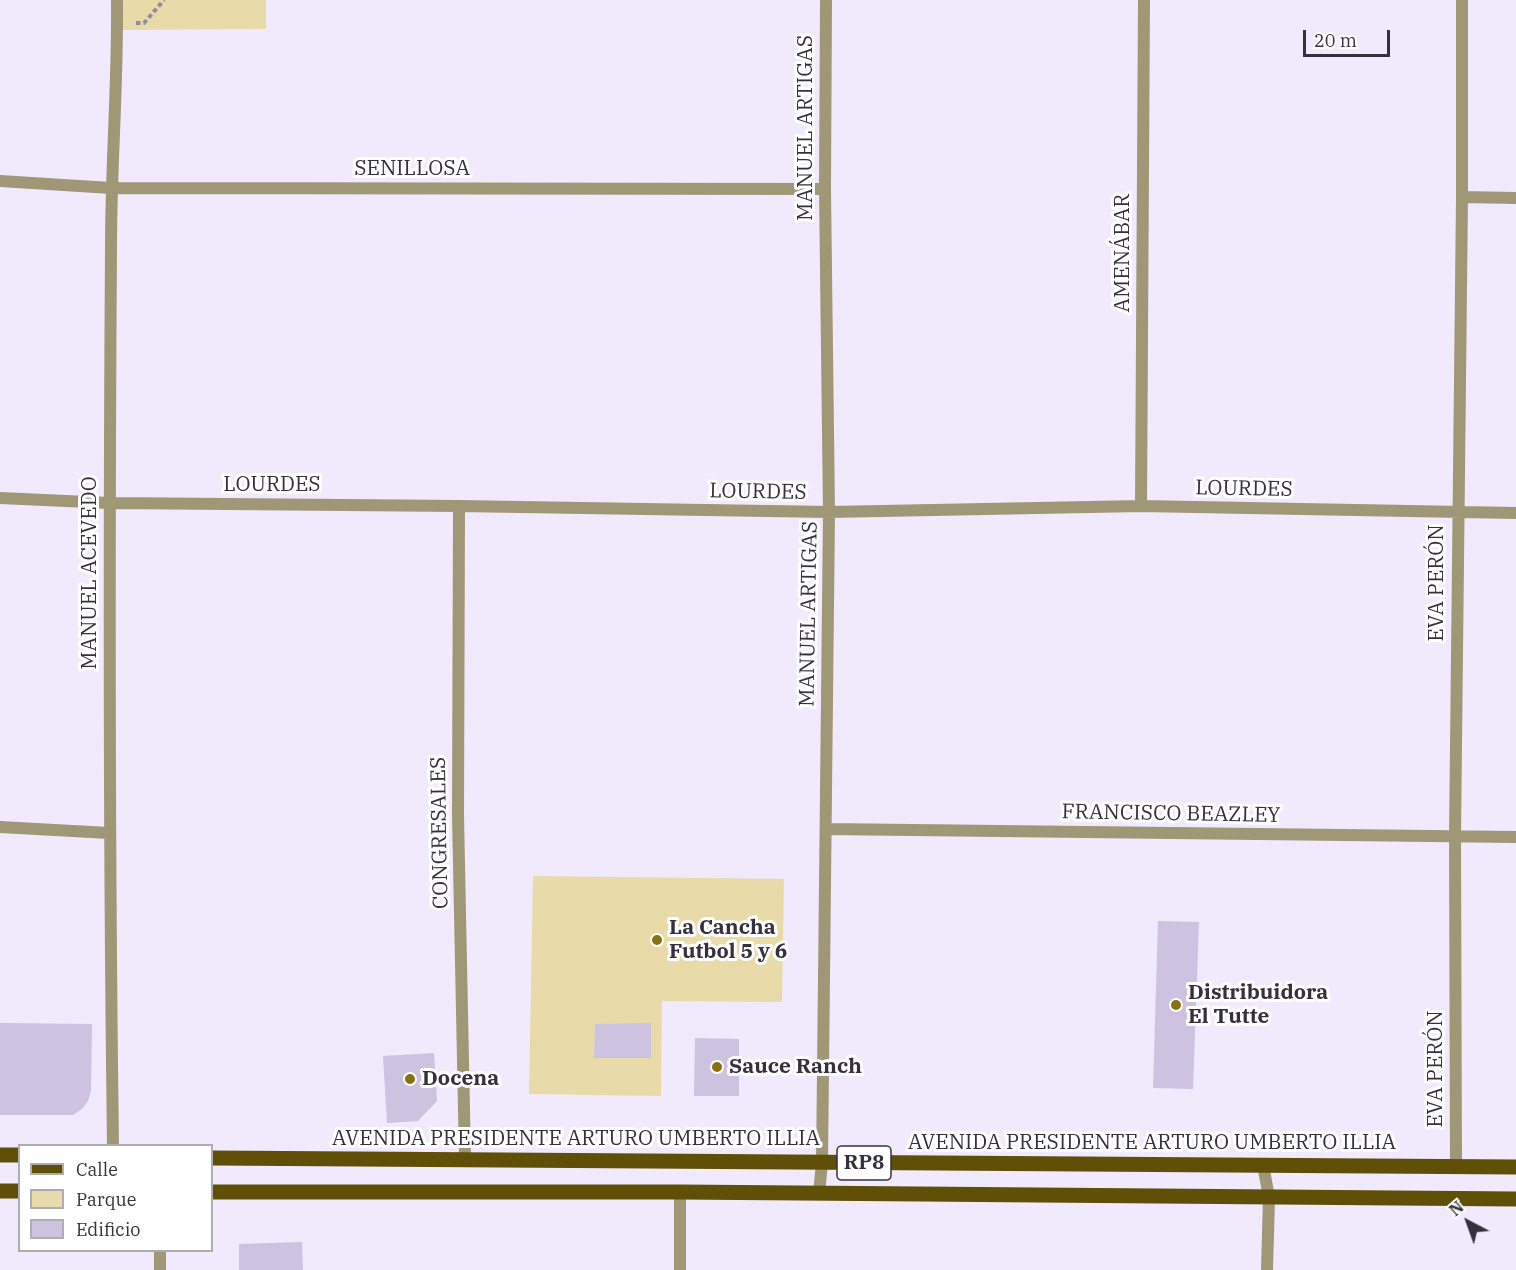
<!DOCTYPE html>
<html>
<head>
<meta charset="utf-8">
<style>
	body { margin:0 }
	#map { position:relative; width:1516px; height:1270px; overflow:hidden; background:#f0eafc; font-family:"IBM Plex Serif",serif }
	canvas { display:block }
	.legend { position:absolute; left:18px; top:1144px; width:195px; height:108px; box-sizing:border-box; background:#fff; border:2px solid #aeadb1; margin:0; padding:8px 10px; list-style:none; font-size:18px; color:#35313c }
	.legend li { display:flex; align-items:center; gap:12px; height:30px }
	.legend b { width:30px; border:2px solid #aeadb1 }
	.north { position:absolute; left:1438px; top:1192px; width:60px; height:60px; -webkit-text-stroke:4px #fff; paint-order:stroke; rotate:319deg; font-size:16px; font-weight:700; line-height:24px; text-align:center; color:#35313c }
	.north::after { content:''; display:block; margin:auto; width:21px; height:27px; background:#35313c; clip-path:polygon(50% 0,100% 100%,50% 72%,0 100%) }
	.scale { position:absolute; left:1303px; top:30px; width:87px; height:27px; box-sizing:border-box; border:3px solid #35313c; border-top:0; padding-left:8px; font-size:18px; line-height:21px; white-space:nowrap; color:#35313c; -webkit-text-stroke:4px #fff; paint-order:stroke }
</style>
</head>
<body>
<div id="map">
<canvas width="1516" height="1270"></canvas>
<ul class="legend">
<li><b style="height:8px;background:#604f06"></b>Calle</li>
<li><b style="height:16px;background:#e8daa9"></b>Parque</li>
<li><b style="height:16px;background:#cdc2df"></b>Edificio</li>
</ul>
<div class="north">N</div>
<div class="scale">20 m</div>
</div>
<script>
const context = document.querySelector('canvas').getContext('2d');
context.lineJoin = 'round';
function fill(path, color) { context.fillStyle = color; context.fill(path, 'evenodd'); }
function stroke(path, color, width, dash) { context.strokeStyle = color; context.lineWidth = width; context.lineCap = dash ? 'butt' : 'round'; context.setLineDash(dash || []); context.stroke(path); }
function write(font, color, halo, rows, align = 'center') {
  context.font = font + ' "IBM Plex Serif",serif'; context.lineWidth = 6; context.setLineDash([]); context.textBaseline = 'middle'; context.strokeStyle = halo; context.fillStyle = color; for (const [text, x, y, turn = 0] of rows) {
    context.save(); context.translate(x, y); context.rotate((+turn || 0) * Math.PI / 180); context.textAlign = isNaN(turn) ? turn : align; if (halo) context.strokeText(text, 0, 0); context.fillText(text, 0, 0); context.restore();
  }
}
fill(new Path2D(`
	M117,0h149v29l-149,1z
	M533,876l251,3 -2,123 -120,-1 -1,95 -132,-2z`), '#e8daa9');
fill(new Path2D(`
	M1158,921l41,1 -6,167 -40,-1z
	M0,1023l92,1 -1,67 -3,10 -6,8 -9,6h-73z
	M651,1023v35h-57l1,-34z
	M695,1038l44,1v57h-45z
	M434,1053l3,48 -19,20 -31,2 -4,-67z
	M302,1242l1,28h-64v-26z`), '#cdc2df');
stroke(new Path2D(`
	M136,23h8l20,-23`), '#928d9b', 4, [4.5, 3]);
stroke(new Path2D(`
	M0,181l111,7 714,1
	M1462,197l54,1
	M0,498l110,5 349,3 370,6 312,-6 375,7
	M459,506l-1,309 7,344
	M1141,506l3,-506
	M0,827l109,6
	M826,829l690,8
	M113,1146c-4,-300 -4,-599 -2,-899 0,-82 7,-165 6,-247
	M1263,1165l6,32 -2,73
	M1456,1166l-1,-329 7,-640v-197
	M819,1193l3,-30 7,-651 -4,-323 1,-189
	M160,1270v-20
	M680,1270v-78`), '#a09777', 12);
stroke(new Path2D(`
	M0,1155h20
	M212,1158l1304,9
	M0,1191h20
	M212,1192h468l836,7`), '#604f06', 15);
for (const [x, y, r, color] of [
	[657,940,6,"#887112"],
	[1176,1005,6,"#887112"],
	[717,1067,6,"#887112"],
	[410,1079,6,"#887112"]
]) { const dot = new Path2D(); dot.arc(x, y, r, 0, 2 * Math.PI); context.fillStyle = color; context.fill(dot); stroke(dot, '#fff', 2); }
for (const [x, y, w] of [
	[864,1163,54]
]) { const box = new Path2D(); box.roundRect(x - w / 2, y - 17, w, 34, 4.5); context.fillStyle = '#fff'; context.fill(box); stroke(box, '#35313c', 1.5); }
write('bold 20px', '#35313c', null, [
	["RP8",864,1163]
]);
write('21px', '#35313c', '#fff', [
	["MANUEL ARTIGAS",806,128,-90],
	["SENILLOSA",412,169],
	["AMENÁBAR",1123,253,-90],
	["LOURDES",272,485],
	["LOURDES",1244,489,1],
	["LOURDES",758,492,1],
	["MANUEL ACEVEDO",90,573,-90],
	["EVA PERÓN",1437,583,-90],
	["MANUEL ARTIGAS",809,614,-89],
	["FRANCISCO BEAZLEY",1171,814,1],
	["CONGRESALES",440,833,-91],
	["EVA PERÓN",1436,1069,-90],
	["AVENIDA PRESIDENTE ARTURO UMBERTO ILLIA",576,1139],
	["AVENIDA PRESIDENTE ARTURO UMBERTO ILLIA",1152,1143]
]);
write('bold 21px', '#35313c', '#fff', [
	["La Cancha",669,928],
	["Futbol 5 y 6",669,952],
	["Distribuidora",1188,993],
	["El Tutte",1188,1017],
	["Sauce Ranch",729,1067],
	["Docena",422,1079]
], 'left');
</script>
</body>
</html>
